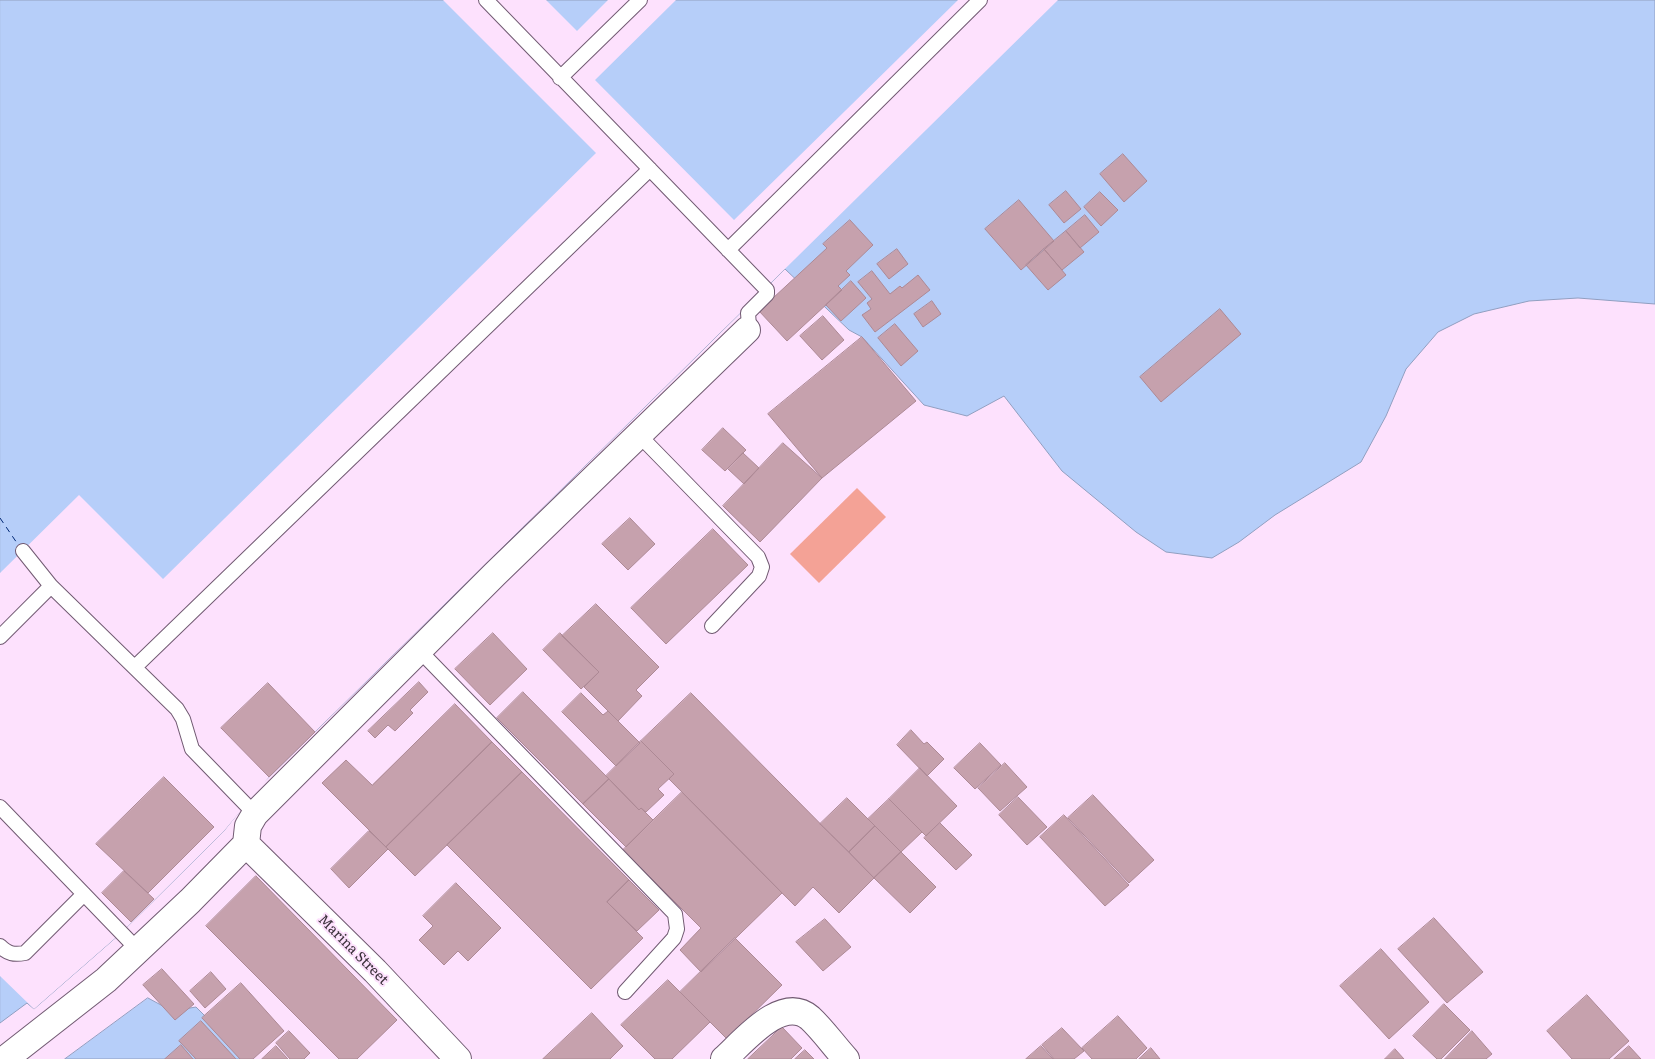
<!DOCTYPE html>
<html>
<head>
<meta charset="utf-8">
<style>
	body { margin:0 }
	canvas { display:block; background:#fde1fd }
</style>
</head>
<body>
<canvas width="1655" height="1059"></canvas>
<script>
const context = document.querySelector('canvas').getContext('2d');
context.lineJoin = 'round';
function fill(path, color) { context.fillStyle = color; context.fill(path, 'evenodd'); }
function stroke(path, color, width, dash) { context.strokeStyle = color; context.lineWidth = width; context.lineCap = dash ? 'butt' : 'round'; context.setLineDash(dash || []); context.stroke(path); }
function write(font, color, halo, rows, align = 'center') {
  context.font = font + ' Literata,serif'; context.lineWidth = 4; context.setLineDash([]); context.textBaseline = 'middle'; context.strokeStyle = halo; context.fillStyle = color; for (const [text, x, y, turn = 0] of rows) {
    context.save(); context.translate(x, y); context.rotate((+turn || 0) * Math.PI / 180); context.textAlign = isNaN(turn) ? turn : align; if (halo) context.strokeText(text, 0, 0); context.fillText(text, 0, 0); context.restore();
  }
}
fill(new Path2D(`
	M857,488l29,29 -67,66 -29,-29z`), '#f4a296');
const water = new Path2D(`
	M0,0h1655v304l-77,-6 -49,3 -55,13 -36,18 -32,37 -20,47 -25,46 -86,53 -36,27 -27,16 -46,-6 -30,-20 -74,-61 -58,-75 -37,20 -43,-11 -62,-68 -13,-7 -64,-61 -525,517 -37,46 -102,101 -87,76 -7,-6 -27,20z
	M148,998l24,13 24,-4 26,26 31,26h-188z`);
fill(water, '#b6cef9');
stroke(water, '#919fc0', 1);
fill(new Path2D(`
	M443,0h103l31,31 31,-31h68l-81,80 139,140 224,-220h100l-789,777 -46,55 -102,101 -87,76 -34,-33v-403l79,-78 84,84 433,-426z`), '#fde1fd');
stroke(new Path2D(`
	M0,518l19,28`), '#002774', 1, [6, 5]);
const building = new Path2D(`
	M1123,154l24,27 -23,21 -24,-28z
	M1066,191l15,18 -17,14 -15,-18z
	M1100,192l18,18 -17,16 -17,-19z
	M1019,200l35,41 -33,29 -36,-41z
	M1085,215l14,17 -19,16 -14,-17z
	M850,220l23,25 -27,26 4,4 -12,11 4,4 -55,51 -28,-30 68,-63 -4,-4z
	M1066,231l18,21 -22,18 -18,-21z
	M897,249l11,15 -19,15 -12,-15z
	M1044,249l22,26 -18,15 -22,-25z
	M872,271l18,23 10,-8 2,2 16,-13 12,15 -55,42 -13,-17 9,-6 -4,-6 5,-4 -14,-17z
	M851,281l15,17 -25,23 -15,-16z
	M932,301l9,13 -18,13 -9,-13z
	M1220,309l21,25 -80,68 -21,-25z
	M823,316l21,24 -22,20 -22,-24z
	M895,324l23,27 -17,15 -23,-28z
	M862,337l54,64 -94,77 -54,-64z
	M723,428l23,22 -21,21 -23,-21z
	M783,443l39,35 -62,64 -37,-36z
	M743,453l16,15 -15,16 -16,-15z
	M630,518l25,26 -27,26 -26,-26z
	M713,529l35,36 -82,79 -35,-36z
	M596,604l63,63 -23,23 6,6 -24,25 -34,-34 15,-15 -37,-36z
	M493,633l34,36 -37,36 -35,-36z
	M560,633l39,39 -18,17 -38,-39z
	M419,682l9,10 -18,18 3,3 -18,18 -7,-6 -13,13 -7,-7z
	M268,683l47,49 -46,45 -48,-49z
	M523,692l86,87 -26,25 -86,-86z
	M581,693l22,22 5,-4 32,32 -24,23 -54,-54z
	M691,693l183,185 -35,35 -26,-26 -18,19 -126,-127 5,-5 -33,-33z
	M455,704l37,38 -106,105 -64,-64 24,-23 26,25z
	M911,730l13,14 3,-2 17,17 -17,17 -30,-31z
	M641,741l33,33 -16,15 6,6 -18,17 -5,-4 -2,2 -33,-34z
	M492,742l30,30 -107,104 -29,-29z
	M980,743l21,22 -26,24 -21,-21z
	M1005,763l22,24 -27,24 -22,-23z
	M920,768l37,38 -31,30 -37,-37z
	M522,772l107,108 -22,22 36,36 -52,51 -144,-144z
	M164,777l50,50 -66,66 -52,-49z
	M609,779l30,31 2,-2 12,12 -27,27 -43,-43z
	M682,792l100,101 -81,79 -21,-22 21,-22 -78,-78z
	M1093,795l61,65 -25,23 -61,-65z
	M1018,797l29,30 -20,18 -28,-30z
	M847,798l28,28 -26,26 -29,-28z
	M889,799l33,33 -21,20 -33,-33z
	M1064,815l65,70 -24,21 -65,-69z
	M940,823l32,32 -16,15 -32,-32z
	M875,826l26,26 -27,26 -25,-26z
	M369,831l19,18 -39,39 -18,-19z
	M901,852l35,35 -26,26 -36,-35z
	M124,871l30,28 -23,23 -29,-29z
	M256,876l141,144 -40,39h-18l-133,-133z
	M629,880l30,30 -22,21 -30,-29z
	M456,883l45,45 -33,33 -10,-10 -14,14 -25,-25 14,-14 -10,-10z
	M1434,918l49,54 -36,31 -49,-54z
	M825,919l26,28 -28,24 -27,-29z
	M735,938l47,47 -55,54 -47,-47z
	M1381,949l48,53 -40,37 -49,-53z
	M162,969l32,35 -19,16 -32,-35z
	M211,972l15,17 -21,19 -15,-17z
	M668,980l42,42 -38,37h-17l-34,-34z
	M241,983l43,48 -31,28h-13l-38,-41z
	M1587,995l42,46 -20,18h-37l-25,-28z
	M1444,1004l26,26 -29,29h-4l-24,-23z
	M592,1013l31,33 -13,13h-67z
	M1118,1016l29,32 -11,11h-44l-10,-11z
	M201,1021l35,38h-40l-17,-18z
	M782,1027l20,21 -11,11h-43z
	M1062,1028l22,23 -10,8h-20l-12,-14z
	M289,1031l21,22 -6,6h-14l-14,-16z
	M1472,1031l20,23 -6,5h-41z
	M181,1045l12,14h-28z
	M276,1046l12,13h-26z
	M1041,1046l12,13h-27z
	M1629,1046l12,13h-27z
	M1151,1048l9,11h-21z
	M1395,1049l9,10h-19z
	M805,1050l9,9h-19z`);
fill(building, '#c6a1ad');
stroke(building, '#ad8995', 1);
const service = new Path2D(`
	M486,0l281,290v4l-19,19 1,13 -2,4
	M560,78l80,-78
	M728,250l252,-250
	M639,435l119,122 4,10 -3,9 -47,50
	M23,551l28,35
	M0,637l51,-51 126,123 6,10 9,30 63,65
	M419,650l256,264 2,15 -3,9 -49,54
	M135,667l515,-498
	M0,807l138,143
	M0,946c8,8 14,9 25,7l59,-59`);
const minor = new Path2D(`
	M246,844l129,127 83,88
	M5,1059l101,-79 84,-79 56,-57 2,-18 7,-12 240,-240 252,-244
	M724,1059c20,-18 58,-65 86,-41 13,12 24,28 36,41`);
stroke(service, '#715a72', 16);
stroke(minor, '#715a72', 28);
stroke(service, '#fff', 14);
stroke(minor, '#fff', 26);
write('14px', '#3c323c', '#fde1fd', [
	["Marina Street",353,950,45]
]);
</script>
</body>
</html>
